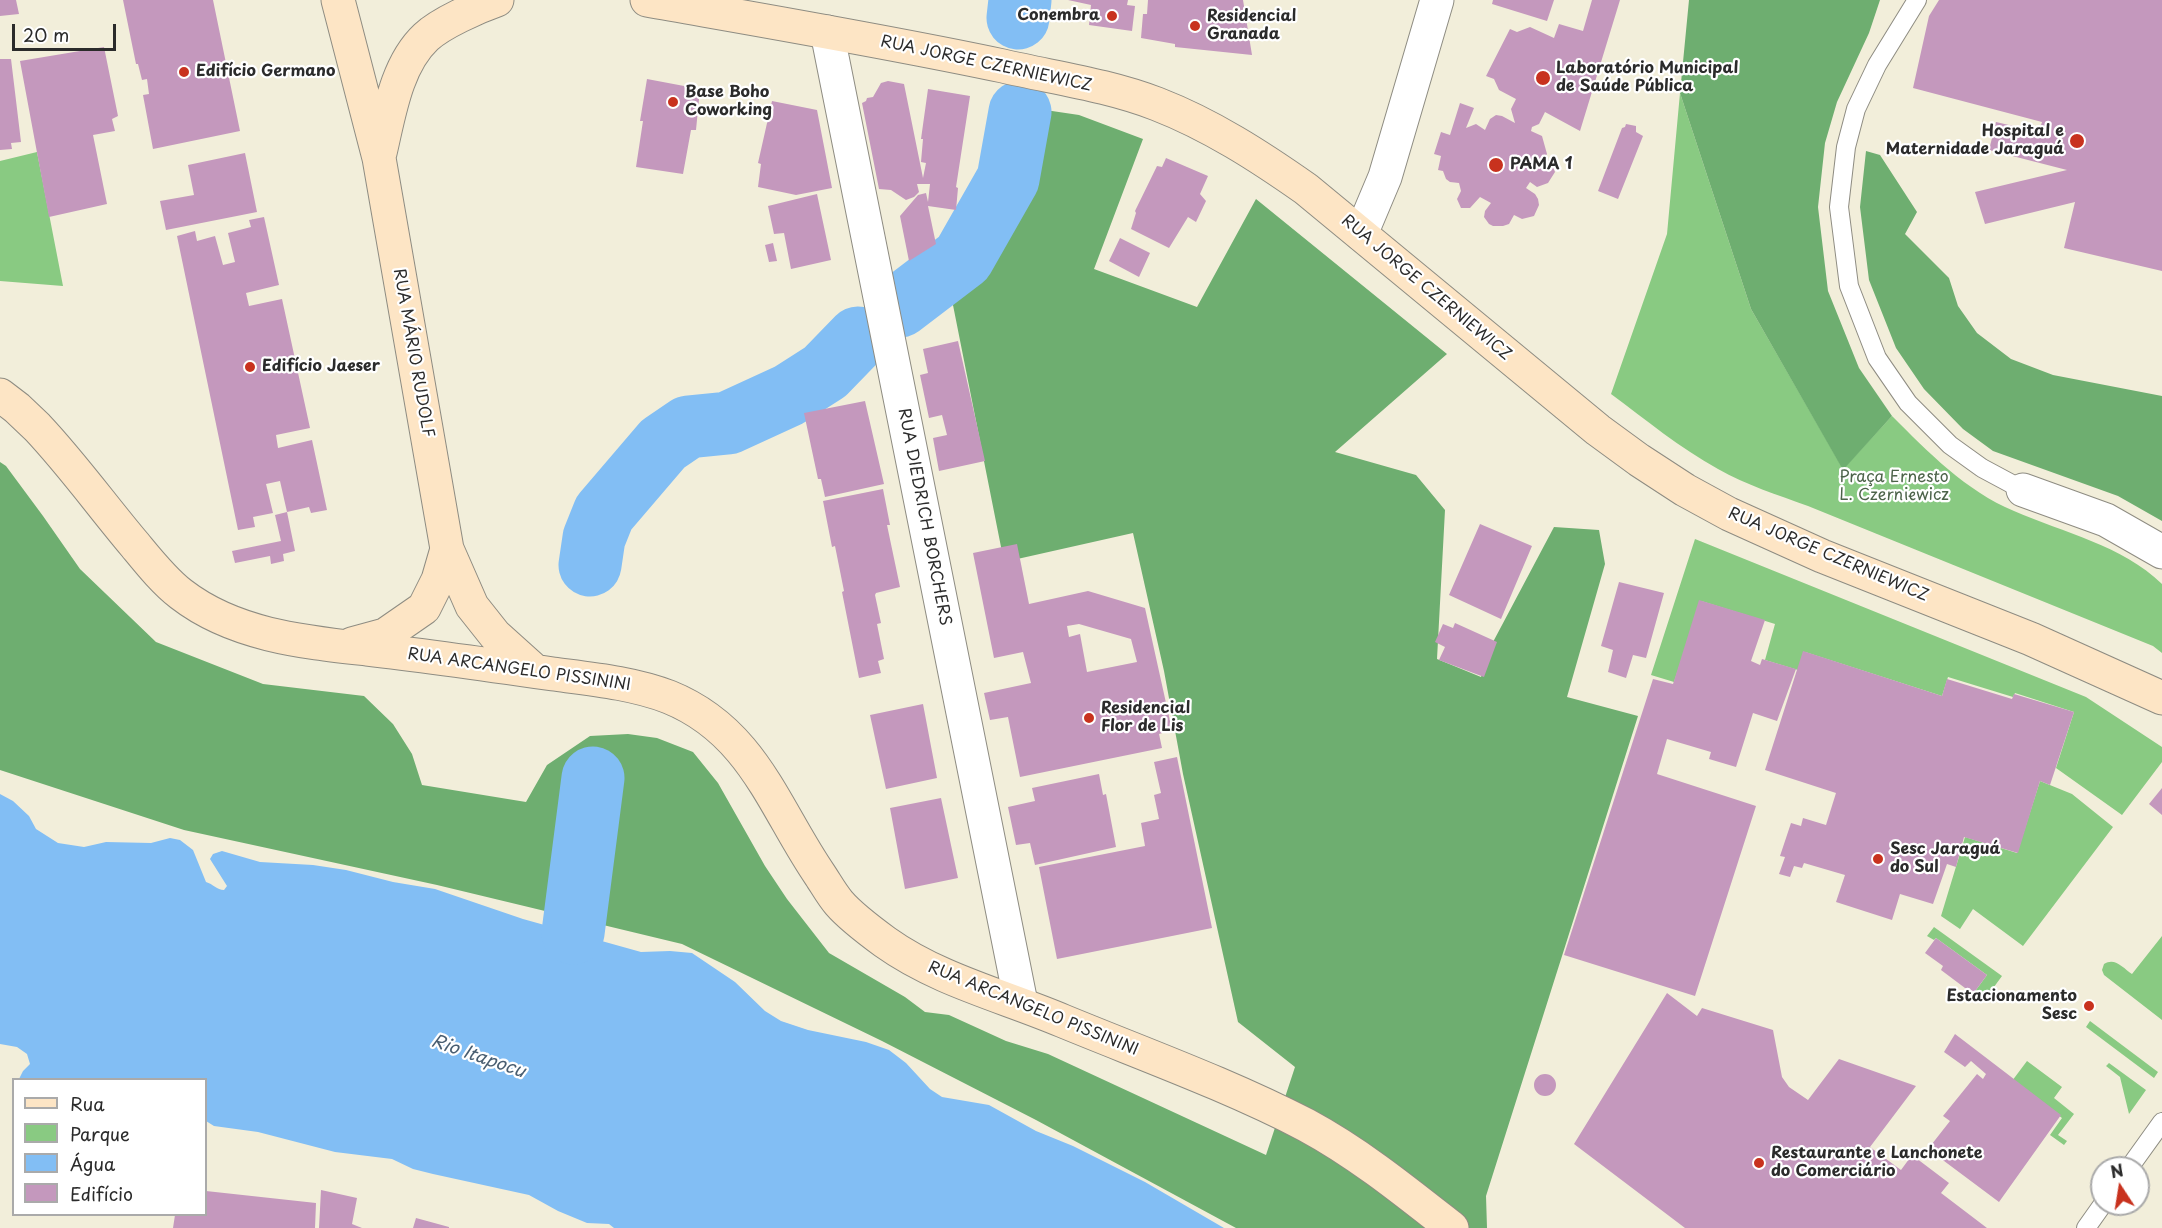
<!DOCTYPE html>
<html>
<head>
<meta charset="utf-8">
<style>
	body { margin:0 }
	#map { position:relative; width:2162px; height:1228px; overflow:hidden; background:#f2eeda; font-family:"Playpen Sans",sans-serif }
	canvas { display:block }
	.legend { position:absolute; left:12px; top:1078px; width:195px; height:138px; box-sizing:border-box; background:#fff; border:2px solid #aaa; margin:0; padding:8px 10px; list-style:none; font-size:18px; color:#2b2b2b }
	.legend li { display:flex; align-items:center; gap:12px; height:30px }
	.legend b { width:30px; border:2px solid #aaa }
	.north { position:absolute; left:2090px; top:1156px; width:60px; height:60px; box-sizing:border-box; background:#fff; border:2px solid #aaa; border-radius:50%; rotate:348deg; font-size:16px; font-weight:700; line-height:24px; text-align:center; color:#2b2b2b }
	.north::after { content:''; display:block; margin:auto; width:21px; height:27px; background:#c8321e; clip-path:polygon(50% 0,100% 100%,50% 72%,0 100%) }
	.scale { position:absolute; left:12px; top:24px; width:104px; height:27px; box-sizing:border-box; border:3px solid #2b2b2b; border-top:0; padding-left:8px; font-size:18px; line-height:21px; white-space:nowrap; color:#2b2b2b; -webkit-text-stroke:4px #fff; paint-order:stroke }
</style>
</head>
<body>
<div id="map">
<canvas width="2162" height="1228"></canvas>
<ul class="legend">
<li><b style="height:8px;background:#fde5c5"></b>Rua</li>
<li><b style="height:16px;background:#89ca82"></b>Parque</li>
<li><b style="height:16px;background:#82bef4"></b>Água</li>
<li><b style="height:16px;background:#c498bd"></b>Edifício</li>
</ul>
<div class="north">N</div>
<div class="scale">20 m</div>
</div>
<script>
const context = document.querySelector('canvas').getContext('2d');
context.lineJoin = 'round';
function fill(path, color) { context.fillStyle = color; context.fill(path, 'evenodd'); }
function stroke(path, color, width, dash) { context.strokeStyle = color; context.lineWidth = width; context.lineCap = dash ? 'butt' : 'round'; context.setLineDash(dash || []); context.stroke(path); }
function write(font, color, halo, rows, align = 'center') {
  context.font = font + ' "Playpen Sans",sans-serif'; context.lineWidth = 4.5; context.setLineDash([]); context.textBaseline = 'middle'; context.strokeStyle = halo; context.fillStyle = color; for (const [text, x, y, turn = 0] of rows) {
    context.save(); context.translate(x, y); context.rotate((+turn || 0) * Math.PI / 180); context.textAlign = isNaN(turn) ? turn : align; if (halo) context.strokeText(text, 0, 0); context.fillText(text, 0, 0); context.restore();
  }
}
fill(new Path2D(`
	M1680,93l71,216 92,160 49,-53c36,36 74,75 122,95 50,22 108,34 148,73v69l-9,-7 -345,-140c-30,-11 -62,-21 -90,-37 -38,-21 -72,-49 -107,-75l56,-160z
	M37,152l26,134 -63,-5v-120z
	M1695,539l391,158 76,50v15l-40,53 -66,-47 18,-56 -59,-19 -2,4 -65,-20 -6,19 -137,-44 -7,18 -33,-10 10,-36 -74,-23 -27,81 -23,-7z
	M2040,781l32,13 41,33 -90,119 -50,-37 -13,20 -19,-13 24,-79 52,16z
	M1934,927l68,49 -19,26 -10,-8 14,-19 -51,-37 -2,2 -7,-4z
	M2162,936v84l-58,-45 -2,-5 2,-6c11,-7 19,4 28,10z
	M2090,1021l68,51 -4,6 -68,-51z
	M2027,1061l35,26 -8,11 20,16 -16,21 9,6 -3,4 -14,-10 12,-17 -50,-37z
	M2109,1063l37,27 -17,24 -9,-37 -14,-11z`), '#89ca82');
fill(new Path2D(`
	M1689,0h191l-11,33 -32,69 -12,41 -7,64 10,84 31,77 33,48 -49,54 -92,-161 -71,-216z
	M998,103l81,12 64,24 -49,130 103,38 59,-108 191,155 -112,98 81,23 29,35 -8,149 44,18 12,-35 61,-115 45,3 6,34 -38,133 71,19 -152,480 1,32h-251l-200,-108 -154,-79 -200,-97 -245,-59 -253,-55 -184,-60v-308l6,4 37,50 37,53 76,73 107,42 101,12 29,28 19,30 10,31 104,17 21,-37 43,-29 38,-2 29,4 36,14 25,31 47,83 22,33 42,54 76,44 20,15 24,3 57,26 42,13 218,101 29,-88 -57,-45 -55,-248 -19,-103 -31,-138 -129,29 -53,-267 -42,8 -6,-37 35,-20 46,-54z
	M1866,151l14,4 37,57 -12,22 44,44 9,28 19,27 34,26 42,16 109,21v125l-44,-25 -125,-45 -30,-22 -39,-40 -28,-41 -27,-68 -9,-73z`), '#6eae70');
fill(new Path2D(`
	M0,794l13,7 16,15 7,13 22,14 26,4 22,-5 45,1 19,-5 10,2 13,10 13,32c7,2 11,8 18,8l3,-4 -17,-27 3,-5 9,-3 38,11 53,3 33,5 47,12 42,7 88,30 118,33 29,-1 22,2 43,29 30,29 16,10 27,9 58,12 23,8 17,13 24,26 12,8 47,8 47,26 37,15 72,36 79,46h-610l-5,-4 -22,-1 -29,-12 -29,-16 -96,-21 -20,-5 -21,-10 -57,-7 -77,-20 -44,-6 -8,-5v-41h-153l-3,-2 -31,1 4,-8 7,-7 -3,-10 -10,-7 -17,-3z`), '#82bef4');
stroke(new Path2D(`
	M1018,18l2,-18
	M900,306l63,-48 45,-79 12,-67
	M590,565l4,-27 10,-25 59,-69 25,-17 40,-4 61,-28 36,-23 33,-34
	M573,933l20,-155`), '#82bef4', 63);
fill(new Path2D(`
	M0,0h16l3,14 -19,2z
	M123,0h90l27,131 -87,18 -10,-54 6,-1 -2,-15 -5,1 -4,-16h-2z
	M1068,0h60l-1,5 8,1 -3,25 -43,-6 2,-20z
	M1148,0h95l9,55 -77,-8v-3l-34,-6 2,-24h4z
	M1493,0h61l-7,21 -55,-17z
	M1592,0h28l-40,131 -35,-19 -6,12 -7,3 -1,4 11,5 5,18 -3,4 7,3 4,11 -7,11 -11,4 -7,-5 -4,6 9,6 3,5 1,6 -5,11 -12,3 -8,-4 -5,9 -6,2h-10l-4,-2 -5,-7 1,-6 6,-8 -11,-6 -10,11h-9l-4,-9 4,-8 -2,-8 -9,-1 -4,-3 -3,-8 -5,-1 3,-14 -7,-2 7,-22 9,3 10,-32 14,5 -8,20 10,-4 9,6 5,-11 6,-4 6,1 13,7 -4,-14 5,-10 -17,-9 -5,-11 -8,-3 24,-47 7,3 13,-5 24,11 5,-14 24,7z
	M1939,0h223v271l-98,-23 11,-46 -90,22 -10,-32 92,-22 -78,-20 7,-28 43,10 3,-10 -129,-34 16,-72z
	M104,47l14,69 -6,3 3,12 -22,4 14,69 -58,13 -29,-156z
	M0,59h11l10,83 -10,1 1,6 -12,1z
	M647,79l53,10 -4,41h-5l-8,44 -47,-7 7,-46h-3z
	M888,81l16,3 19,94 3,-15 -5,-1 2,-23h-2l7,-50 42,7 -14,91 2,1 -2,22 -28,-4 8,38 -27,17 -9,-45 18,-21 8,-2 2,9 2,-18h-13l2,8 -5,5 -8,3 -15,-10 -12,-1 -17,-86 4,-2 1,-3 6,-1 8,-14z
	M772,101l45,9 15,78 -36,7 -38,-8 3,-23 -3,-1z
	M1626,124l10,2v6l7,4 -25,63 -20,-8 24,-63 3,-1z
	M245,153l12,59 -91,18 -6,-29 34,-6 -6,-30z
	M1166,158l42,18 -8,18 6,7 -10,21 -8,-5 -19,31 -38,-19 5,-16 -1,-2 22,-45 5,1z
	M817,194l14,66 -40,9 -7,-36 -10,1 -6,-28z
	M264,217l15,68 -33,8 3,13 33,-7 28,129 -34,7 2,13 34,-8 15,70 -16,3 -2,-6 -22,5 8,39 -12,3 1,7 -13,3 -1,-8 -35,7 -3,-12 49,-10 -6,-26 12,-3 -7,-31 -14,3 7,29 -20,4 2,10 -17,3 -61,-294 18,-5 2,10 18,-5 8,29 12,-3 -7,-29 23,-6 -2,-7z
	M1120,238l30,15 -11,24 -30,-16z
	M773,243l4,18 -8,1 -4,-17z
	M958,341l27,120 -46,10 -6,-33 14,-3 -5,-20 -13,3 -9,-43 8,-2 -5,-24z
	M865,401l19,83 -59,13 -4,-18h-3l-14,-66z
	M883,489l7,36h-3l13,62 -24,6 -1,2 6,28 -4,1 7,35 -6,2 3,12 -22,5 -17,-86 2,-1 -9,-45 -3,1 -9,-46z
	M1480,524l52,22 -31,73 -52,-24z
	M1017,544l12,60 59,-13 57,17 27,122 -13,4 3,14 -142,29 -12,-60 -18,3 -6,-27 47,-10 -8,-31 -29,6 -21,-105zM1079,624l52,15 6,23 -50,10 -7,-38 -11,3 -2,-11z
	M1619,582l45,11 -18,65 -13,-3 -7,23 -18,-6 5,-22 -12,-4z
	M1699,600l66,20 -14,41 9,4 2,-6 34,10 -19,52 -24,-8 -17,54 -27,-8 2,-7 -44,-13 -10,35 99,32 -61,190 -131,-41 89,-276 20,5z
	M1455,623l42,19 -13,35 -45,-17 6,-13 -10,-5 8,-18 10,4z
	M1803,651l139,45 5,-17 65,20 2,-5 60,18 -24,73 -10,-4 -22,72 -54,-16 -8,30 -9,-3 -14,40 -33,-10 -8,26 -56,-18 9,-27 -41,-12 -2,5 -8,-2 -4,11 -11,-3 6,-17 -5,-1 11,-33 10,3 2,-8 23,7 10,-32 -71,-23z
	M923,704l14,74 -51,11 -16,-74z
	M1177,757l35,171 -155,31 -18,-92 106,-21 -4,-23 18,-4 -5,-24 7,-2 -7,-31z
	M1099,774l4,21 3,-1 10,53 -81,18 -5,-22 -14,2 -8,-38 27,-6 -3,-13z
	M2162,788v27l-13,-11z
	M941,798l17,80 -53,11 -15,-81z
	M1936,938l51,37 -14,19 -32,-24 2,-4 -18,-13z
	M1667,993l30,23 5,-8 71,22 9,47 7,10 19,13 31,-41 77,27 -46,61 31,23 11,-15 37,28 -8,10 46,35h-302l-111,-84z
	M1955,1034l106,81 -62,87 -71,-53 22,-28 -7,-5 34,-42 6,5 3,-5 -15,-13 -6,6 -21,-15z
	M1534 1085a11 11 0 1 1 22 0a11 11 0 1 1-22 0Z
	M321,1190l36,8 -5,26 10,4h-43z
	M206,1191l110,12 -1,25h-142l2,-13h31z
	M416,1218l33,9v1h-36z`), '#c498bd');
const service = new Path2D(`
	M1917,0l-40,65 -21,44 -10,38 -7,60 10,79 28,72 31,45 42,42 32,23 41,22
	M2129,1168l33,-46
	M2086,1228l17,-24`);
const minor = new Path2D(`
	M827,32l194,971
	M1361,234l24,-57 52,-177
	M2023,490l83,30 56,32`);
const secondary = new Path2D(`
	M338,0l41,158 68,391 25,57 23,29 40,36
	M647,0c119,21 238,41 356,66 52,12 105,19 154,38 54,21 102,52 149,85l292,241 41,30 46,30 44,24 93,42 209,83 131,59
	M380,153c9,-38 16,-88 46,-116 15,-14 51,-30 71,-37
	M0,395l17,13 20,19c35,37 65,79 98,118 14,17 29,36 46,49 53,41 122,48 186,55 62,7 124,16 186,25 38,5 80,9 116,23 84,34 105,111 151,178 6,9 12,20 19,28 12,14 31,28 46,39 53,38 119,54 178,79 80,33 166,64 243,104 52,28 99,66 146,103
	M352,644l33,-9 39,-27 14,-28 9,-31`);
stroke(service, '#8e8c82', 20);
stroke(minor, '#8e8c82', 35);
stroke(secondary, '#8e8c82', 35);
stroke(service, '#fff', 18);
stroke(minor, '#fff', 33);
stroke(secondary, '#fde5c5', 33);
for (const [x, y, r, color] of [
	[1112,16,6,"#c8321e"],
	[1195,26,6,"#c8321e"],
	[184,72,6,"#c8321e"],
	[1543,78,8,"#c8321e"],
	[673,102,6,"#c8321e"],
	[2077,141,8,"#c8321e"],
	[1496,165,8,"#c8321e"],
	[250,367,6,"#c8321e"],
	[1089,718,6,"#c8321e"],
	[1878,859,6,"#c8321e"],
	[2089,1006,6,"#c8321e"],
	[1759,1163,6,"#c8321e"]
]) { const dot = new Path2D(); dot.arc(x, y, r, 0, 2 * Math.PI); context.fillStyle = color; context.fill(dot); stroke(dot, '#fff', 2); }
write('bold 16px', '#2b2b2b', '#fff', [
	["Conembra",1100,16,"right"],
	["Residencial",1207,17],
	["Granada",1207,35],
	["Laboratório Municipal",1556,69],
	["de Saúde Pública",1556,87],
	["Edifício Germano",196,72],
	["Base Boho",685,93],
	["Coworking",685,111],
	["Hospital e",2064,132,"right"],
	["Maternidade Jaraguá",2064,150,"right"],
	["PAMA 1",1510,165],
	["Edifício Jaeser",262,367],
	["Residencial",1101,709],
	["Flor de Lis",1101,727],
	["Sesc Jaraguá",1890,850],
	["do Sul",1890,868],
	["Estacionamento",2077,997,"right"],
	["Sesc",2077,1015,"right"],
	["Restaurante e Lanchonete",1771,1154],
	["do Comerciário",1771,1172]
], 'left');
write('16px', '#2b2b2b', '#fff', [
	["RUA JORGE CZERNIEWICZ",986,64,12],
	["RUA JORGE CZERNIEWICZ",1426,288,40],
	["RUA MÁRIO RUDOLF",413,353,80],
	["RUA DIEDRICH BORCHERS",924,517,79],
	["RUA JORGE CZERNIEWICZ",1828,555,23],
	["RUA ARCANGELO PISSININI",519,670,8],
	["RUA ARCANGELO PISSININI",1033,1009,22]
]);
write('16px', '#4c6349', '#fff', [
	["Praça Ernesto",1894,478],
	["L. Czerniewicz",1894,496]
]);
write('italic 18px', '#495e71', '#fff', [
	["Rio Itapocu",478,1057,19]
]);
</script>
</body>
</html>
